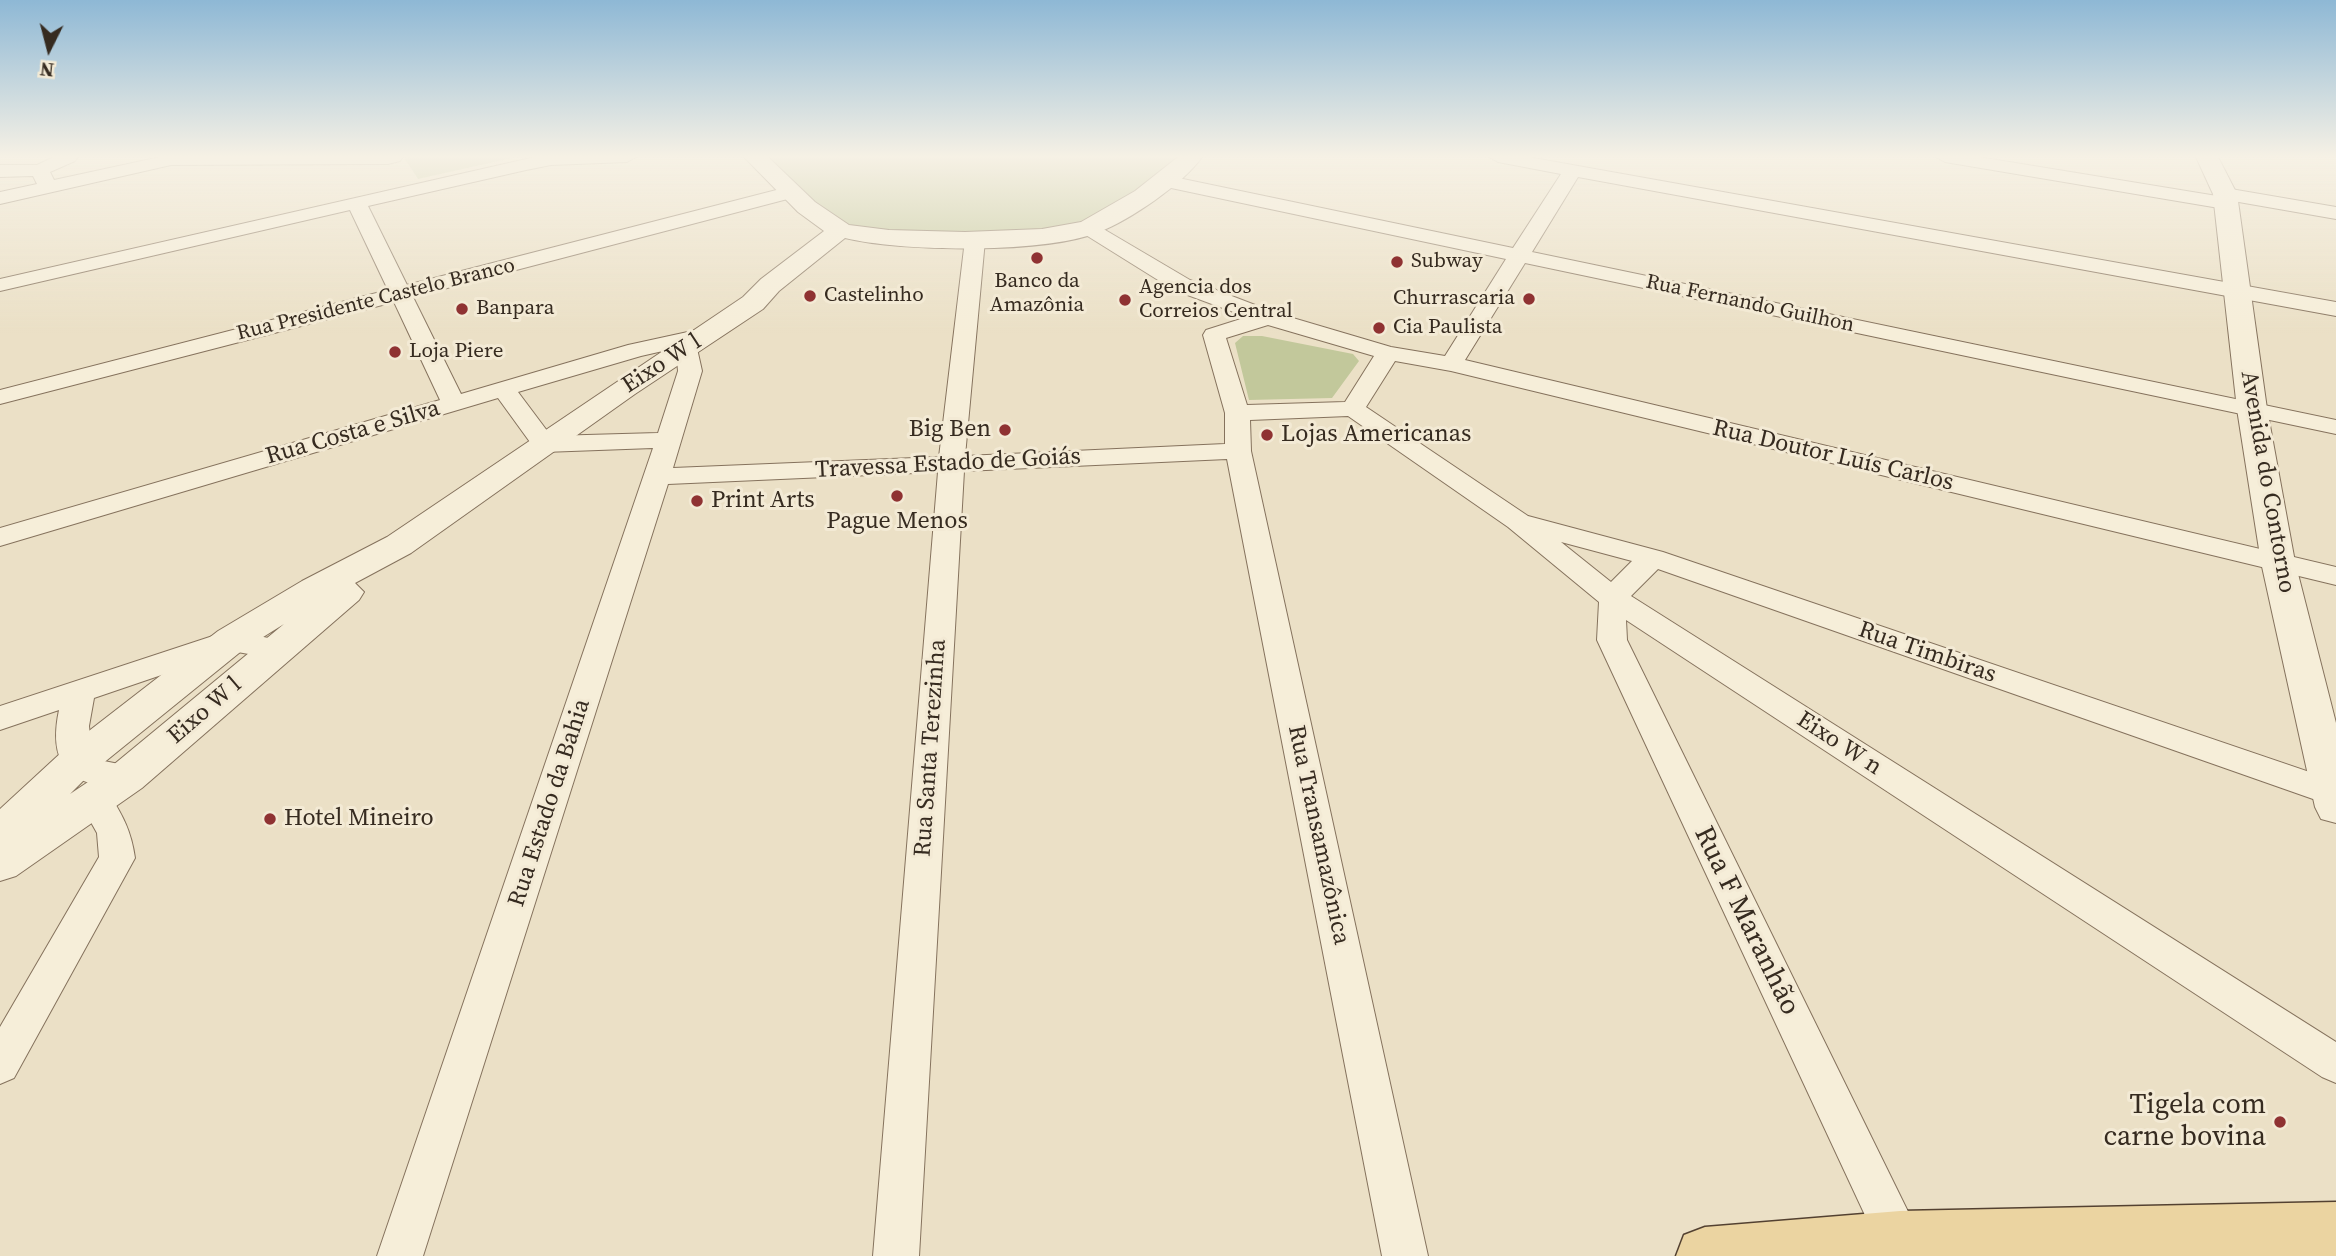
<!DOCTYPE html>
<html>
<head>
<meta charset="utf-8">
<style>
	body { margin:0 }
	#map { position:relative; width:2336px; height:1256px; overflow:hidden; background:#ebe0c6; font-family:"Source Serif 4",serif }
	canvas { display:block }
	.north { position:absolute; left:14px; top:14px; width:70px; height:70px; -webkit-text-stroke:5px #f3ead5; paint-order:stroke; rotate:186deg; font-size:19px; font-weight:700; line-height:28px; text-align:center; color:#362b20 }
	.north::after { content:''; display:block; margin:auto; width:24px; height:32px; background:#362b20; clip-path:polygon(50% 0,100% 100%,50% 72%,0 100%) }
</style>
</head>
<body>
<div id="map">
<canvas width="2336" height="1256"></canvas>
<div class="north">N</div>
</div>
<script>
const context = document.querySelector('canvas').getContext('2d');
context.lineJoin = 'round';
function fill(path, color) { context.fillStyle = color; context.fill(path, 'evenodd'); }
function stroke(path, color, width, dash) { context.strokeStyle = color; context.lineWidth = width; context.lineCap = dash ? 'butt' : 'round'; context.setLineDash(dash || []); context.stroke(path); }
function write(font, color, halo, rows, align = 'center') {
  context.font = font + ' "Source Serif 4",serif'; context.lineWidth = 6; context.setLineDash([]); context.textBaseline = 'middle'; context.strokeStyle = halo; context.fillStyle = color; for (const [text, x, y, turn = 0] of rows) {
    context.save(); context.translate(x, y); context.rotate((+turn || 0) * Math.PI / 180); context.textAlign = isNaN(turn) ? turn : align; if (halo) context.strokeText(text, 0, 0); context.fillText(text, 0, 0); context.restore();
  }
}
fill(new Path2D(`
	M409,157h108l-99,22 -13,-20z
	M765,157h422c-29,20 -67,51 -97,66 -27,14 -227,13 -254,-2 -26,-16 -49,-42 -71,-64z
	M1243,336h19l91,18 6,7 -27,37 -83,2 -14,-57z`), '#c2c89b');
const minor = new Path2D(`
	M54,157h24l-3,4 -25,11 4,8 106,-23h243l-3,4 -12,3 -217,1 -171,39v-12l37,-8 -4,-8 -33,1v-12h37z
	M535,157h101l-9,5 -76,3 -25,5 -158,36 39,79 385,-99 10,6 -3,4 -386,101 48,97 167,-49 78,-17 8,2 3,5 -3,5 -18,4 6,27 -29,97 266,-11 26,-217 3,-4h14l3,4 -20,216 260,-12v-31l-22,-78 3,-5 41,-13 -73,-27 -93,-58 -3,-4 3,-4h14l95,56 86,33 115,34 54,9 61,-97 -349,-74 -2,-4 9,-6 349,73 48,-74 -63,-12 -9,-5h39l808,145v14l-758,-139 -46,75 804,168v14l-811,-171 -60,97 871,207v18l-885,-214 -56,-10 -29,46 162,109 135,36 673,229v24l-3,1 -675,-237 -27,27 705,446v41l-14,-6 -696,-457 1,20 295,600 -7,16h-31l-287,-616 2,-38 -91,-75 -160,-111 -98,4 1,31 177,805h-46l-155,-797 -263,12 -45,785h-46l65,-784 -270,12 -245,772h-46l276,-808 -109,4 -9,-3 -37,-51 -498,148v-18l440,-128 -46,-98 -394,102v-14l388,-100 -38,-80 -350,81v-12zM1268,325l106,31 -29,46 -98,3 -21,-67zM676,348l2,23 -20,62 -107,3 -33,-44 123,-36zM1561,542l71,19 -21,21z
	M1936,157h43l238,39 1,-6 7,-2 111,19v12l-103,-18 -1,6 -7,2 -280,-47z
	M231,630l56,12 4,7 -4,7 -11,3 -44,-8 -138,47 -5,28 3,30 7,4 40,8 5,9 -5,9c-12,4 -21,3 -33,1 -46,-7 -56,-34 -47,-77l-59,20v-24z
	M95,786l12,4c15,25 24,39 28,68l-121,220 -14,6v-57l99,-170 -2,-24 -19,-34 5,-9z`);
const tertiary = new Path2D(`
	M744,157h24l47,45 34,23 40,5 76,2 77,-3 39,-7 54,-31 43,-34h24c-19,27 -72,63 -103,75 -54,22 -197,20 -254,6l-66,53 -16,18 -128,85 -224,159 -56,30 9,9 -5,8 -217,188 -126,88 -16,5v-72l63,-58 155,-120 84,-50 85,-44 356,-240 18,-18 63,-48 -26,-19zM284,624l-172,142 -42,28 21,-21 153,-124z
	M2196,157h22l19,37 30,215 28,153 41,161v100l-15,-4 -6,-12 -54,-245 -24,-153 -24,-215z`);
const primary = new Path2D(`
	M2336,1202v54h-660l8,-21 21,-8 195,-16z`);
stroke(minor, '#85725d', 2);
stroke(tertiary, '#85725d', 2);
stroke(primary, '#534131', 3);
fill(minor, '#f6eed9');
fill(tertiary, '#f6eed9');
fill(primary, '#ebd4a1');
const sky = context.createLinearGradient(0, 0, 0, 333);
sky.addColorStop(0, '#8eb8d5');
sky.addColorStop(0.47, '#f6f1e5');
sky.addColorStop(1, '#f6f1e500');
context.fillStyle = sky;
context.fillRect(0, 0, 2336, 333);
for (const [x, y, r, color] of [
	[1037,258,7,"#8f3232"],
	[1397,262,7,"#8f3232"],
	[810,296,7,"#8f3232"],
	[1529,299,7,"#8f3232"],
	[1125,300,7,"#8f3232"],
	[462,309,7,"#8f3232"],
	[1379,328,7,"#8f3232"],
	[395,352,7,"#8f3232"],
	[1005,430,7,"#8f3232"],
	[1267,435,7,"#8f3232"],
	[897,496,7,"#8f3232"],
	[697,501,7,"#8f3232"],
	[270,819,7,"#8f3232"],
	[2280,1122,7,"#8f3232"]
]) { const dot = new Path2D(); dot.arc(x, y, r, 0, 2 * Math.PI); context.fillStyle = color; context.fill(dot); stroke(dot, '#f3ead5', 2.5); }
write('21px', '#362b20', '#f3ead5', [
	["Subway",1411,262],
	["Banco da",1037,282,"center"],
	["Amazônia",1037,306,"center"],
	["Agencia dos",1139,288],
	["Correios Central",1139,312],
	["Castelinho",824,296],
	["Churrascaria",1515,299,"right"],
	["Banpara",476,309],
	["Cia Paulista",1393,328],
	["Loja Piere",409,352]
], 'left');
write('21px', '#362b20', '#f3ead5', [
	["Rua Presidente Castelo Branco",376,300,-14],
	["Rua Fernando Guilhon",1750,304,12]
]);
write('24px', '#362b20', '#f3ead5', [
	["Eixo W l",662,364,-33],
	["Rua Costa e Silva",353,433,-16],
	["Rua Doutor Luís Carlos",1833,456,13],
	["Travessa Estado de Goiás",948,464,-3],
	["Avenida do Contorno",2267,482,80],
	["Rua Timbiras",1927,653,19],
	["Eixo W l",205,711,-41],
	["Eixo W n",1839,744,33],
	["Rua Santa Terezinha",931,748,-86],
	["Rua Estado da Bahia",550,803,-72],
	["Rua Transamazônica",1318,835,78]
]);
write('24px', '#362b20', '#f3ead5', [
	["Big Ben",991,430,"right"],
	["Lojas Americanas",1281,435],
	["Print Arts",711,501],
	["Pague Menos",897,522,"center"],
	["Hotel Mineiro",284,819]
], 'left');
write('28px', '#362b20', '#f3ead5', [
	["Rua F Maranhão",1746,921,64]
]);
write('28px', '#362b20', '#f3ead5', [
	["Tigela com",2266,1106],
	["carne bovina",2266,1138]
], 'right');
</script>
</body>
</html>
